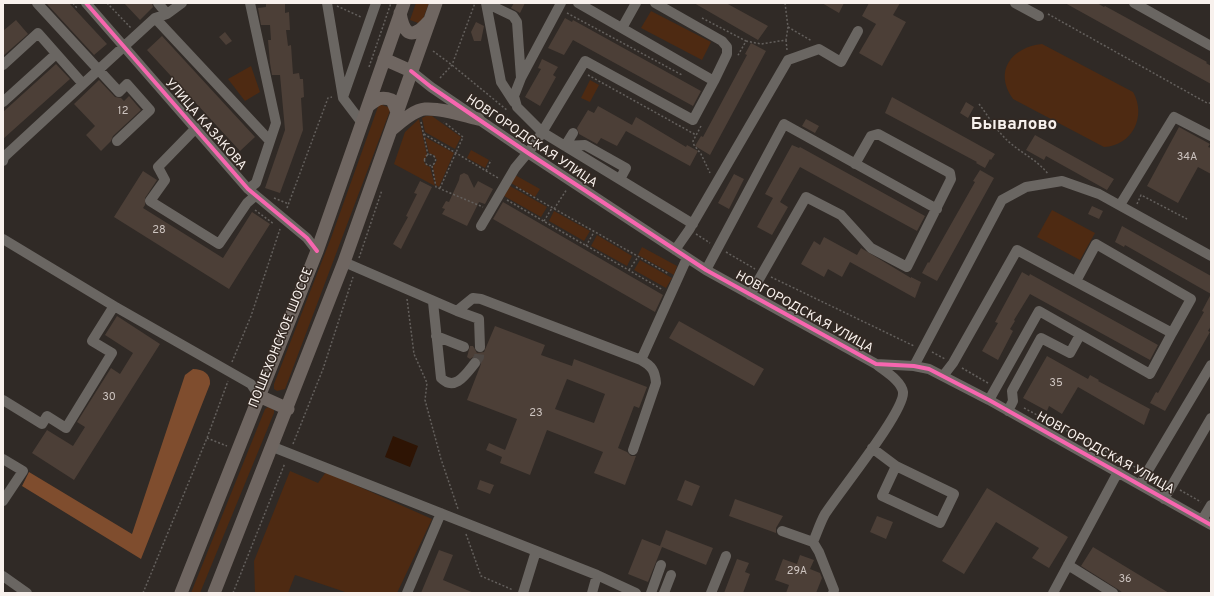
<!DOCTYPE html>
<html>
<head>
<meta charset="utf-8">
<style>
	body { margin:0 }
	#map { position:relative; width:1214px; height:596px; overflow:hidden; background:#302a26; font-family:Overpass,sans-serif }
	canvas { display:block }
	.frame { position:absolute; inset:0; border:4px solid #f8f1ed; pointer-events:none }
</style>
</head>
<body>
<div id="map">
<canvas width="1214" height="596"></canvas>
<div class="frame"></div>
</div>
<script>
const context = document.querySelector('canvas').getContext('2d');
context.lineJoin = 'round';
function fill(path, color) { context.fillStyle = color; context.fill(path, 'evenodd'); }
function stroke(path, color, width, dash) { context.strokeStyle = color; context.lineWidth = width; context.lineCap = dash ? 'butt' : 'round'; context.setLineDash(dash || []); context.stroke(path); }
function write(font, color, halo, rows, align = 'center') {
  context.font = font + ' Overpass,sans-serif'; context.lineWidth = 3; context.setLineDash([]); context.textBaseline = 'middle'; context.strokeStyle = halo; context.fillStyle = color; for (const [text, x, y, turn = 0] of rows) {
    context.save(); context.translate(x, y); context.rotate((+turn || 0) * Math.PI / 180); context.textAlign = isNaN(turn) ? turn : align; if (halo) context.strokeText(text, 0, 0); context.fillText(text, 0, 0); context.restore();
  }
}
fill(new Path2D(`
	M416,3h13l-8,21 -11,-4z
	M651,11l60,31 -9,18 -61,-32z
	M1042,44l91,48c14,24 -1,54 -29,55l-91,-48c-20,-28 -1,-52 29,-55z
	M251,66l9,26 -15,9 -17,-22z
	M590,80l9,5 -9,17 -9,-4z
	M379,104l12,4 -106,281 -8,2 -3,-2v-5l57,-146z
	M426,116h6l29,21 -6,12 -30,-17 -3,-14z
	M419,119l8,36 -3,7 2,3 4,2 5,19 -41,-22 11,-32z
	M425,137l29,16 -15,34 -3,-2 -3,-18 4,-7 -3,-5 -5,-2z
	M471,150l18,10 -4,8 -18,-10z
	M515,175l25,14 -5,8 -24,-14z
	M510,186l37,21 -6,10 -37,-21z
	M1052,210l43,23 -15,27 -43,-23z
	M554,211l36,20 -6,10 -35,-20z
	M597,235l35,21 -5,10 -36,-20z
	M642,247l35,19 -3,9 -36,-20z
	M640,260l32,18 -6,10 -32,-18z
	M268,407l6,3v3l-74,180h-9l74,-184z
	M290,471l28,12 8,-11 106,47 -35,74h-49l-53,-18 -7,18h-33l-1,-32z`), '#4e2a12');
fill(new Path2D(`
	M193,369c10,0 18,5 17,15l-69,175 -119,-73 7,-14 103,62 53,-159z`), '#7f4d2e');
fill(new Path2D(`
	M393,436l25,10 -8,21 -25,-10z`), '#2e1404');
fill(new Path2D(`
	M46,3h23l38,41 -13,11z
	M124,3h28l1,4 -13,13z
	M285,3v10l4,-1 1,18h-4l2,16 3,-1 2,29 6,-1 1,6h3l1,18 -3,1 2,32 -23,63 -15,-5 20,-58 -5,-55h-8l-2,-12 -2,-23h3l-1,-15h-9l-3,-17 8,-1v-3z
	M514,3h11l-5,10 -9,-5z
	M694,3h32l42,23 -10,14z
	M822,3h22l-5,10z
	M869,3h31l-7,12 13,7 -24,44 -23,-13 17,-29 -14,-8z
	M1065,3h32l7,4 1,-1 102,56 -1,1 5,3v18z
	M565,18l7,4 1,-2 128,71 -8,15 -120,-66 -9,15 -16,-7z
	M16,20l12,14 -25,22v-25z
	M476,22l8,4 -3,15h-7l-3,-9z
	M225,32l7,9 -6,4 -7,-8z
	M162,36l93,101 -15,14 -93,-101z
	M751,43l15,8 -56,104 -15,-9 6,-10 2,1 44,-82 -2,-1z
	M542,59l16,8 -5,8 3,2 -16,29 -15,-9 16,-28 -3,-1z
	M56,64l14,15 -67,60v-27z
	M99,80l16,17 6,1 3,3 5,-5 12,14 -28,26 -2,5 -10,10 -15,-16 9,-9 -21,-22z
	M892,97l103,57 -4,6 -1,-1 -5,9 -9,-5 1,-1 -92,-49z
	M966,102l8,5 -6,11 -8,-5z
	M598,106l34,19 4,-8 50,30 1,-2 11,6 -8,15 -64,-35 -9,15 -16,-8 -4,6 -18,-10 -2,-6 11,-18 6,3z
	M806,119l13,7 -4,7 -13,-7z
	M1179,127l31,17 -2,3 3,1v26l-13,-7 -20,36 -31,-17z
	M1035,135l79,44 -7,11 -61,-34 -2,4 -18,-10z
	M792,145l7,3 1,-1 125,69 -8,15 -117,-64 -20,35 8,5 -16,28 -15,-8 16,-29 -8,-4z
	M980,170l14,8 -57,103 -15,-8 6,-11 1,1 46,-81 -2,-1z
	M143,171l14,9 -12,18v7l-2,3 80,50 29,-46 18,12 -41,65 -115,-72z
	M464,173l4,2 6,13 4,-7 15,8 -8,15 -6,-2 -12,24 -25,-12 3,-5 -3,-1 4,-7 3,1 10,-22 1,-5z
	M734,174l10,5 -15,30 -11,-6z
	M420,181l12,6 -31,62 -8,-5 15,-27 -2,-1 11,-22 -3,-1z
	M503,202l160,93 -8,17 -162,-93z
	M1092,206l11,5 -4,8 -11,-5z
	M1122,226l89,50v18l-86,-49 -1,2 -9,-5z
	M824,237l33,18 4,-7 50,30v-1l10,5 -6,16 -65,-36 -8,15 -14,-8 -4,8 -23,-13 13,-23 6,4z
	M1022,272l7,4 1,-2 128,71 -8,15 -120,-66 -16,26 1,1 -5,8 3,2 -15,29 -16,-9 16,-28 -3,-1z
	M1211,294v32l-3,5 2,1 -45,79 -15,-8 6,-11 2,1 46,-81 -2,-1z
	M117,316l43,28 -86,136 -42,-27 15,-23 26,16 12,-19 -8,-5 34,-54 9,6 13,-21 -28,-18z
	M679,321l85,48 -10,17 -85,-48z
	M495,326l50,19 -4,10 31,11 2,-7 73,28 -8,21 -5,-2 -16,42 9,4 4,4h5l-11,29 -31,-12 9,-21 -56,-22 -17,45 -30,-12 2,-6 -16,-7 3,-7 16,7 12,-31 -50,-19 14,-36 -2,-6 -6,-1 -3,2 -3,-2 3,-11h3l4,7 7,-1zM567,379l38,15 -11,29 -39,-14z
	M1047,356l41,23 2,-4 9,5 -1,1 52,28 -6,16 -66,-38 -16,27 -13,-8 -2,5 -24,-13z
	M480,480l14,5 -4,9 -13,-5z
	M685,480l15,6 -8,20 -15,-6z
	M987,488l81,49 -19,31 -17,-10 7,-10 -43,-26 -32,52 -22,-13z
	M735,499l48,17 -7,12v5l-47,-17z
	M877,516l16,6 -7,17 -16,-7z
	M666,530l47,18 -7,17 -44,-18 -14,35 -20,-8 14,-35 18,7z
	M1093,547l76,46h-46l-4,-3 -38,-24z
	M439,550l14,5 -10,25 31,13h-53z
	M800,555l14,5 -4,9 10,4 2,5 -6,15h-30l3,-8 -14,-5 8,-21 14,5z
	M737,559l12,4 -4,9 5,2 -7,19h-19z`), '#4c3f37');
stroke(new Path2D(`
	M475,363l4,-6 1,-10`), '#4e4844', 10, [10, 5]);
stroke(new Path2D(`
	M73,3l4,5
	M107,3l24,25
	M337,6l24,11
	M567,13l115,62
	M1048,14l159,89h4
	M702,18l44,23 -9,16
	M788,27l24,14
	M786,40l1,10
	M746,41l15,3 25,-4 2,-13 -3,-24
	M433,51l19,14 56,46
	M369,67l22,-64
	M588,75l108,60
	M440,78l12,-13 23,-62
	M979,104c8,10 15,23 24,32 13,15 33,22 45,38
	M421,122l7,33
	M701,126l-8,15 1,4 7,9 9,19
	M424,134l74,44
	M424.5 160a5.5 5.5 0 1 1 11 0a5.5 5.5 0 1 1-11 0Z
	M432,166l4,21 47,20
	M486,171l5,-11
	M576,173l4,-7
	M516,187l153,87
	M440,188l23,-51 -19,-15
	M274,198l15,6
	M507,200l156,90
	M1137,204l4,-9 46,24
	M287,208l41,-110 4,-1
	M554,209l13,-20
	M255,210l19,14
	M544,221l8,-13
	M696,234l14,9
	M586,246l8,-14
	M726,252l29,17
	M359,258l23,-68
	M629,270l9,-13
	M771,277l143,69
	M407,299l7,55 13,29 -2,17 16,59 17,50
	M932,352l13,7
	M232,362l19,-46 29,-87
	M962,368l26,15
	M1024,408l113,60
	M207,438l20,8
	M293,444l30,-75 30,-92
	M1155,477l9,5
	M1180,490l21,12
	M466,534l15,42 32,14
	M143,593l64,-155 21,-57
	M233,593l52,-130`), '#64605d', 1.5, [2, 2]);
stroke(new Path2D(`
	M37,3l82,89 8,-8 23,26 -33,31
	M86,3l162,186 59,49 10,13
	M327,3l16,95 19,25
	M486,3l15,79 13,20
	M486,3l27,13 4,6 4,56
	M561,3l-40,75 -7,18 3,11 25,25 151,92
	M655,3l67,38 5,6v7l-13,27
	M1015,3l24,13
	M1134,3l77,43
	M167,14l15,-11
	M155,18l114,122
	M622,28l14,-25
	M3,65l35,-32 45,51 72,-66 12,-4 -9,-11
	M411,71l20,16 97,66 178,117 170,94 38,2 15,3 60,31 222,125
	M343,97l33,-94
	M3,102l53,-48
	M196,128l-38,39 7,13 -15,21 69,43 28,-41 8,-7
	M565,146l20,-1 41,23 -6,11
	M565,146l8,-13
	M3,161l1,-4 79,-73
	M248,189l8,-6 20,-60 -26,-120
	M1120,205l54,-88 37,19
	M481,226l34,-58 20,-24 50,-83 108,59 21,-39 -136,-78
	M3,239l111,67 137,78 8,12
	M675,250l14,-20 99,-170 31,-11 22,13 17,-31
	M344,262l113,49 16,-13 8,1 160,61 46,-102
	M706,270l78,-146 153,85
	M1076,281l20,-37 95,55 -19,34
	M750,295l56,-98 35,18 30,33 36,19 44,-88 -1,-6 -72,-39 -7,2 -16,28
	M433,302l8,76c14,14 25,-4 34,-15
	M457,311l22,8 1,28
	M436,336l28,11
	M914,366l88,-166 24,-13 36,-6 37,13 112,62
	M943,376l10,-13 64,-113 155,83 -22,41 -111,-63 -50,89
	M3,400l39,24 5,-8 19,12 46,-75 -20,-12 22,-35
	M1008,411l5,-10 -1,-10 29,-53 29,15 10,-18
	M273,447l324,128 39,18
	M872,448l24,18 -14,30 58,27 14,-29 -58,-28
	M633,450l23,-67c-1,-12 -4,-17 -15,-23
	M3,459l20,12 -20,30
	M1140,484l71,-119
	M1164,499l47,-81
	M1202,520l9,-15
	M782,531l31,11
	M1068,565l45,28
	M3,576l24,17
	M407,593l34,-80
	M523,593l13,-42
	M592,593l5,-18
	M651,593l10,-28
	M664,593l7,-18
	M711,593l15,-37
	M833,593l1,-3 -15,-38 -6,-10c4,-9 7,-19 12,-28 14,-22 80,-103 78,-122 -2,-12 -19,-21 -27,-28
	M1053,593l65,-121`), '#6a6662', 10);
stroke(new Path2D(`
	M400,13c4,22 12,27 28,9
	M384,59l27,12
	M368,106c9,-7 13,-10 24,-6l5,12
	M391,130c9,-7 22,-20 34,-21 17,-1 37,6 53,10
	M259,396l29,13
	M181,593l136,-342 87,-248
	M214,593l130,-331 92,-259`), '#6f6661', 13);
stroke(new Path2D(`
	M86,3l162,186 59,49 10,13
	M411,71l20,16 97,66 178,117 170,94 38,2 15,3 60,31 222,125`), '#f766af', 4);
write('11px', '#cdc4c0', null, [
	["12",123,112],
	["34А",1187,158],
	["28",159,231],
	["35",1056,384],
	["30",109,398],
	["23",536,414],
	["29А",797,572],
	["36",1125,580]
]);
write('13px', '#f8f1ed', '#332923', [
	["УЛИЦА КАЗАКОВА",205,125,49],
	["НОВГОРОДСКАЯ УЛИЦА",531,142,34],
	["НОВГОРОДСКАЯ УЛИЦА",804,313,29],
	["ПОШЕХОНСКОЕ ШОССЕ",282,338,-68],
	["НОВГОРОДСКАЯ УЛИЦА",1105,454,29]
]);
write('bold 17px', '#f8f1ed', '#332923', [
	["Бывалово",1014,126]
]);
</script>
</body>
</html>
